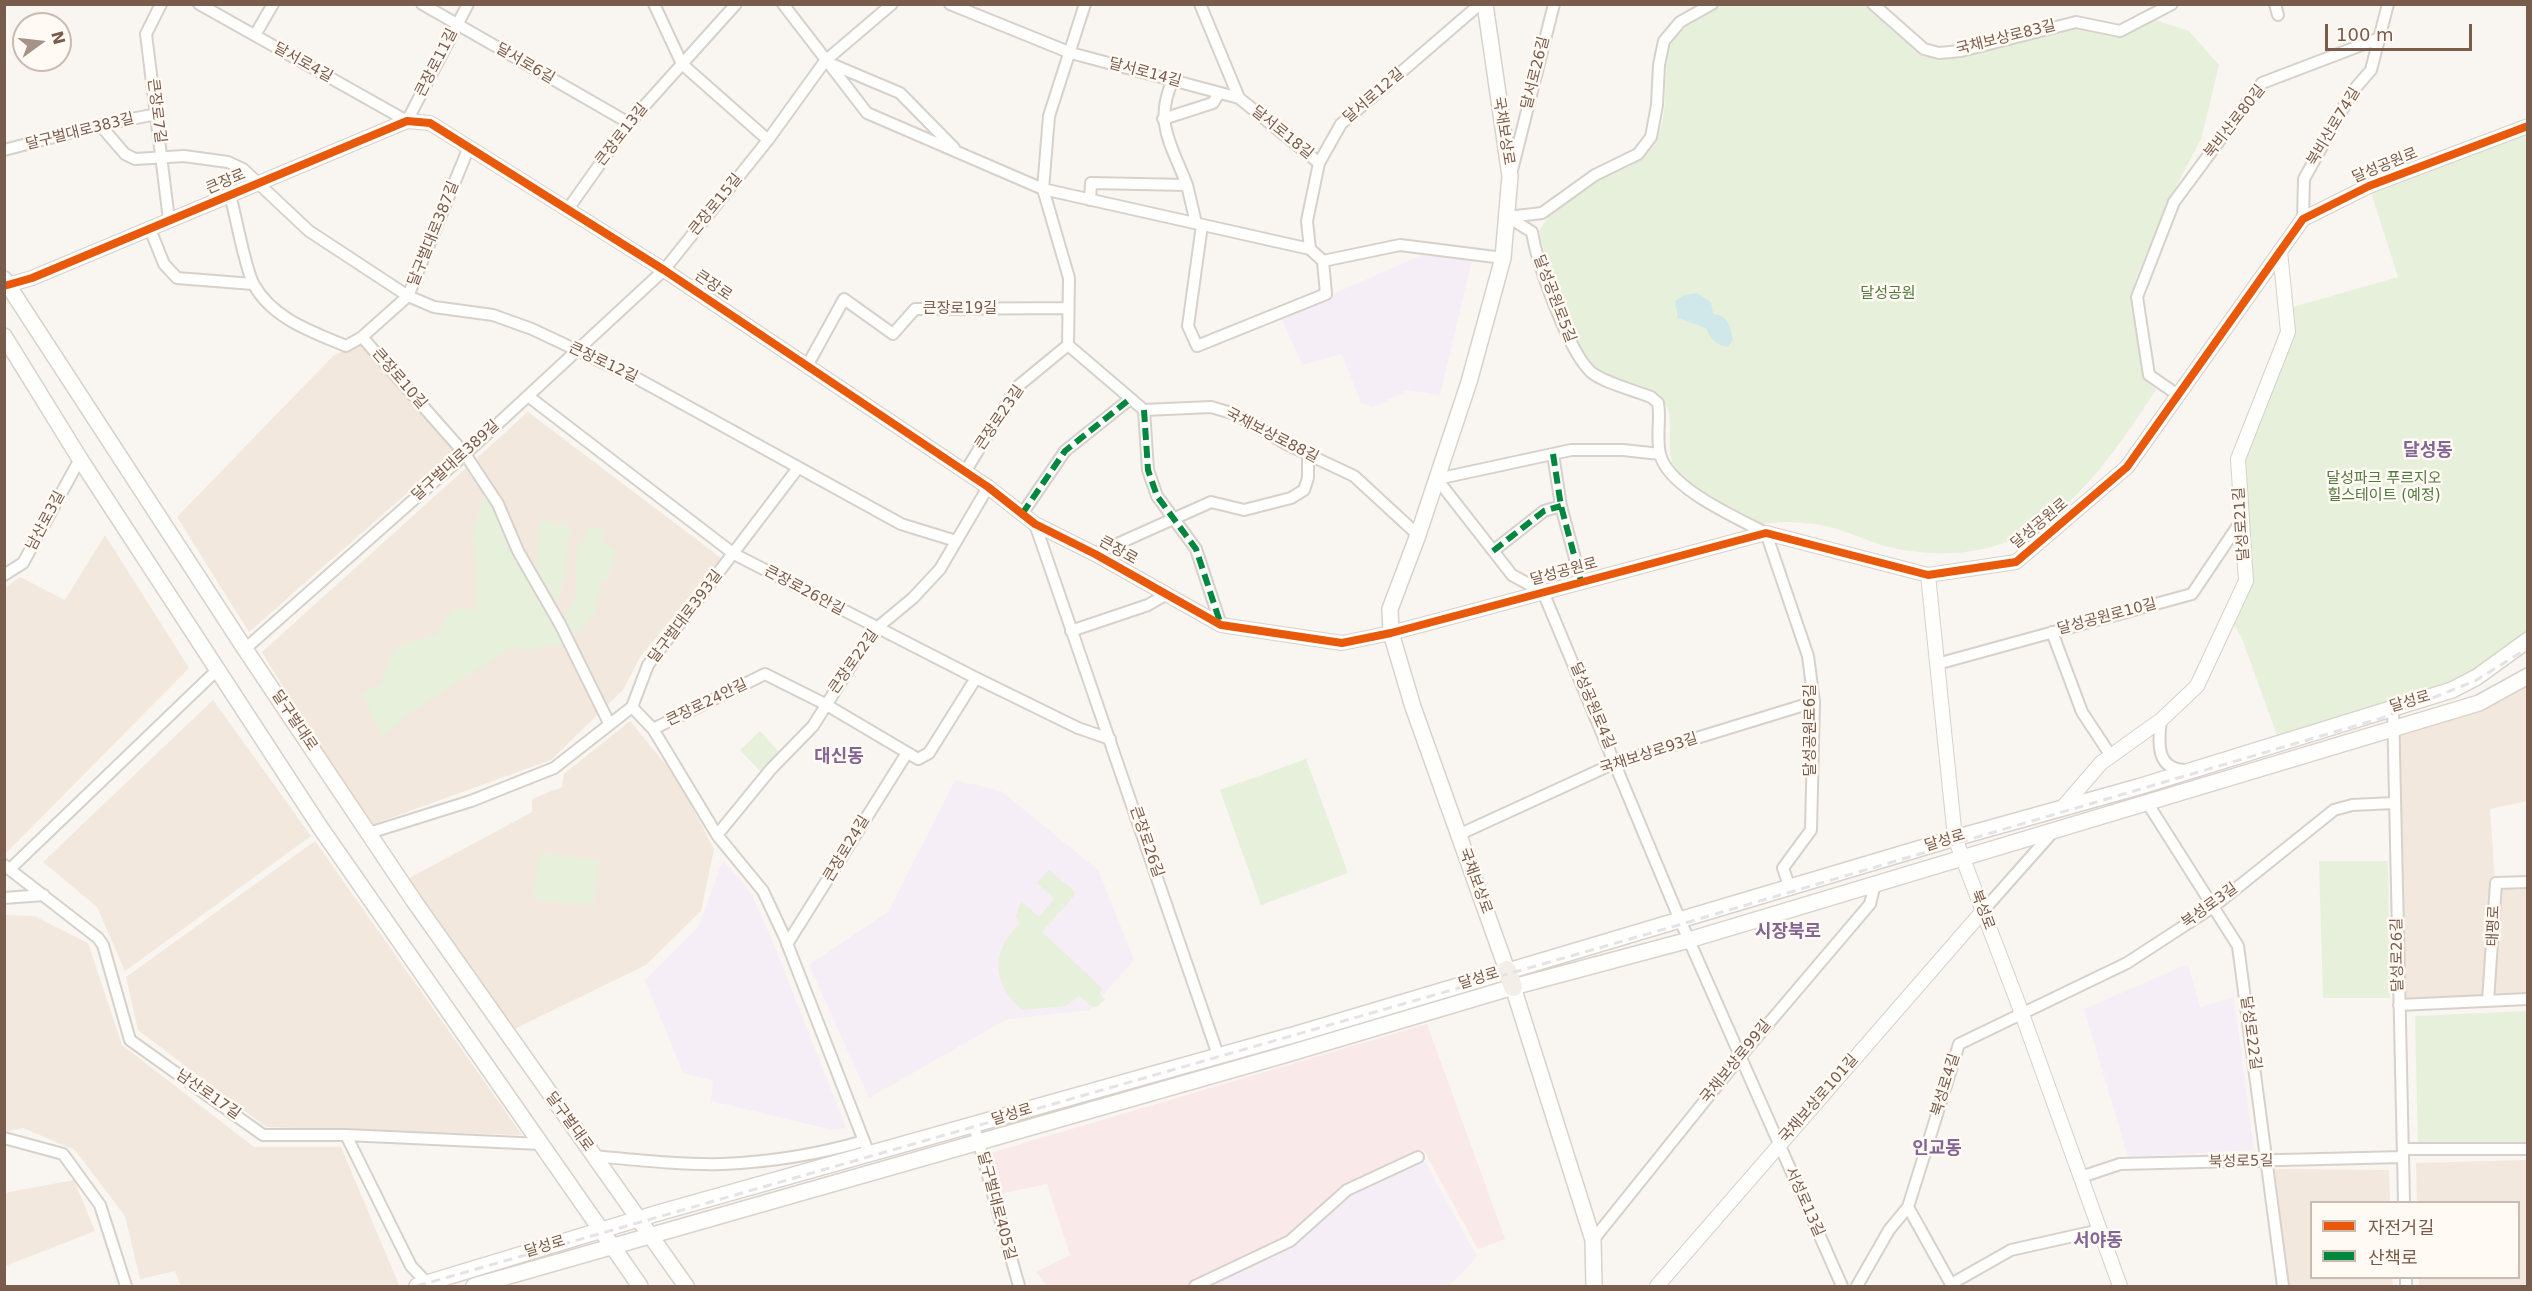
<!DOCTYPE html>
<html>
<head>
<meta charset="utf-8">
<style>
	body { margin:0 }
	#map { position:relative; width:2532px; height:1291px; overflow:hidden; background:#f9f5f0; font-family:"DejaVu Sans","Noto Sans KR",sans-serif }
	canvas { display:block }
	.frame { position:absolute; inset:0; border:6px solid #7a5c4d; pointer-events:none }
	.legend { position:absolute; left:2310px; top:1201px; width:210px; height:78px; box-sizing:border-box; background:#fffaf3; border:2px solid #cabbb1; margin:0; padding:8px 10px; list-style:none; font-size:18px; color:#7a5c4d }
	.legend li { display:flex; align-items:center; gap:12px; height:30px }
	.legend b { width:30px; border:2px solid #cabbb1 }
	.north { position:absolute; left:12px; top:12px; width:60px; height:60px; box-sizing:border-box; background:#fffaf3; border:2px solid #cabbb1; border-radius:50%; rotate:75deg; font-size:16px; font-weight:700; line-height:24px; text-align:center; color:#7a5c4d }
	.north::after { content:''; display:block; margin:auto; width:21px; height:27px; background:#a69286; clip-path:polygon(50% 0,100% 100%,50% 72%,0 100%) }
	.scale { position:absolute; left:2325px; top:24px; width:147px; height:27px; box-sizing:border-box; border:3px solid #7a5c4d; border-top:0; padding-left:8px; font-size:18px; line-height:21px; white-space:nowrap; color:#7a5c4d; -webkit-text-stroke:4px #fffaf3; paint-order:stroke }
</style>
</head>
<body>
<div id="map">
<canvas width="2532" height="1291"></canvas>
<div class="frame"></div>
<ul class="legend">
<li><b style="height:8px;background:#e8590c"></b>자전거길</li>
<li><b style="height:8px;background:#00873e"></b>산책로</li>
</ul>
<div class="north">N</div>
<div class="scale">100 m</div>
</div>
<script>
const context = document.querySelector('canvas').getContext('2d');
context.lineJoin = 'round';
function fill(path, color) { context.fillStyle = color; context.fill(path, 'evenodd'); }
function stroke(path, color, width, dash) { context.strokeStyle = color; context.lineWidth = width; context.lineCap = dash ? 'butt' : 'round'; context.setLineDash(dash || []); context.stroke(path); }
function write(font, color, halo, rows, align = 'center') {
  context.font = font + ' "DejaVu Sans","Noto Sans KR",sans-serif'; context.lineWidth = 5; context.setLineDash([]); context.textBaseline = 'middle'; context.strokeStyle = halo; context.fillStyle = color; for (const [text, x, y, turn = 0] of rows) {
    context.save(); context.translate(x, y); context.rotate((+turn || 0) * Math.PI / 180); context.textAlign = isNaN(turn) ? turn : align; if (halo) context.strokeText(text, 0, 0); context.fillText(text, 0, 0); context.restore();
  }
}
fill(new Path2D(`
	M361,344l94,107 -206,181 -72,-115 157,-162z
	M528,412l193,146 -81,99 -17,33 -72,70 -183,66 -106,-174z
	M105,535l84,133 -183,185 -1,-265 15,-11 45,23z
	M2527,682v119l-37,8 5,74 32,-1v117l-128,6 -6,-275z
	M213,700l98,136 -186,135 -28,-64 -54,-45z
	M630,721l46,56 38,72 -13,62 -55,54 -140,68 -100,-153 126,-68v-13l30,-12 2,-13z
	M315,841l207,294 -256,-8 -128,-97 -12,-53z
	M5,915l29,1 54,27 34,102 132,102h87l58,138 -218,1 -6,-15 -35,8 -15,-63 -50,-66 -52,-22 -18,4z
	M2527,1160v126h-108v-8h99v-76h-101l-1,-39z
	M2275,1169l114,1 1,32h-78v76h80l1,8h-105z
	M74,1180l21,51 -90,35v-73z`), '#f2e8de');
fill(new Path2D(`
	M1422,255l50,5 -32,135 -32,-5 -35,17 -12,-4 -19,-49 -40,11 -21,-48z
	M955,780l46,11 97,79 36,90 -44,50 -83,9 -138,79 -60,-133 79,-53z
	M723,860l28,33 22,49 73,186 -13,2 -122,-29 2,-20 -30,-8 -38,-93 54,-54z
	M2188,964l12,43 34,-10 20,153 -126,7 -44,-148z
	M1423,1158l54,99 -28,29h-244l145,-94z`), '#f6eef6');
fill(new Path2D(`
	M1427,1024l78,215 -27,10 -55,-100 -39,19 -95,70 -99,48h-143l-11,-14 34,-17 -23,-71 -48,10 -12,-40z`), '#fae9e9');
fill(new Path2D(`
	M1723,5h143l56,51 25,3 122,-32 58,4 28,-11 34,11 30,34 -18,74 -33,63 -32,76 -5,29 14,71 11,12c-65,98 -122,181 -253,160 -27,-4 -51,-18 -78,-24 -12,-3 -28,-4 -41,-4 -6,0 -15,2 -22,1 -17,-4 -75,-39 -85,-52 -17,-22 5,-58 -19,-76 -18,-14 -45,-12 -63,-26 -21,-15 -50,-110 -56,-138 11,-18 26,-34 45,-44 22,-13 61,-21 72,-46 26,-58 -20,-105 67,-136z
	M2527,126v514l-50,37 -197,66 -39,-107 -8,-12 13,-43 -8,-117 50,-132 -2,-23 112,-32 -29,-91z
	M486,486l51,97 2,-63 32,8 -10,64 -9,18 8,14 16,-27 1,-53 6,-1 6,-16 16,3 -3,14 13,5 -7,31 -6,-1 -8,36 -24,28 -46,7 -12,-3 -103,67 -26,23 -22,-43 20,-10c13,-41 14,-38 53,-48l19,-27h26l-4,-6 2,-29 -5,-36z
	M760,731l20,22 -19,19 -21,-22z
	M1306,759l42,114 -87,32 -41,-115z
	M539,853l59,7 -5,46 -60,-7z
	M2319,861h69l2,137h-67z
	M1049,870l25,21v5l-32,36 61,57 -4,5 6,5 -8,8 -6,-1 -12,-10 -13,10 -43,4c-19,-13 -32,-41 -20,-64 4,-9 11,-17 17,-24l-4,-5 5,-16 18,16 15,-18 -17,-16z
	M2527,1011v133l-109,1 -3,-129z`), '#e7f0db');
fill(new Path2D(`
	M1697,293l14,9 2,12c15,1 17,12 20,25l-5,8c-12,-2 -17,-7 -22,-19l-28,-10 -3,-17 9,-6z`), '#d0e8ea');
const minor = new Path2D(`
	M161,4l-15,30 23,186
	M199,4l208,117 61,-117
	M422,4l207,119
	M654,4l28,60 86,76
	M783,4l84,109 176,76 267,60 13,12 3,33 -129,52 -9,-20 14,-101
	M950,4l121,49 168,45
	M1085,4l-36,112 -6,73 26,89 -1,67 76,65 67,-3 24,7 53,31 66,31 64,59
	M1200,4l39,94 80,65
	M1873,4l51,45 15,4 22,-2 115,-29 44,9 52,-27
	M2275,4l3,11
	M255,35l18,-31
	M829,63l71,30 54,55
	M1173,80c-20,43 -1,65 14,105
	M1163,119l50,-16 6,-10
	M100,125l25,29 10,5 49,-3 44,6 15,7 66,62 99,65 26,11 59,8 39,14 106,50 263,145 55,17
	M4,150l96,-25 57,-11
	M1512,170l42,-166
	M230,195c6,21 15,74 24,90 19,34 59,47 92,61l16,-9 46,-41 61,-149
	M1090,200l1,-17 96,2 9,38
	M568,209l61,-86 107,-119
	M1508,217l24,15c5,31 36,119 59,140 11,10 45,19 60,25l7,6c3,16 -2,34 2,51 8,34 77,64 106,79l42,123 6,46 -3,128 -28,38 7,20
	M1508,217l34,-4 53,-38 43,-21 13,-17 6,-32 2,-40 5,-24 16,-19 32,-18
	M2303,219l1,-40 48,-87 19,-22 17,-66
	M150,229l14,35 13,14 76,6
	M1310,249l-3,-28 12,-58 22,-39 139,-120
	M1323,261l77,-16 103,13
	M362,337l103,117 33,50 20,47 42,73 49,99
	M807,366l37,-67 49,35 22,-25 153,-1
	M2178,395l-29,-20 -12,-78 37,-95 88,-119 118,-45
	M528,396l206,158 242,124 102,50 32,11
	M1144,410l4,60 9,26 39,53 25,76
	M1553,454l8,52 20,75
	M1660,454l-37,-4h-52l-134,29 75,96 31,17 137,328 162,366
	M965,472l52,-85 51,-42
	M1022,514l43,-63 65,-52
	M1035,524l183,531
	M1493,551l51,-40 17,-5
	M1095,554l116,-52 33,8 47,-12 13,-8 4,-12v-24
	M4,575l19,-12 57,-104
	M1071,631l77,-26 19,-11
	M2052,632l30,80 29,44
	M245,649l218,-193 201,-186 104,-130 57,-79 67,-57
	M1937,664l255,-70 49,-73
	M632,707l21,22 64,106 46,56 22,47 84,216
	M2393,707l11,495
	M2161,720c-3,23 -5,50 25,50
	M653,729l112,-55 60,30 93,55 11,-6 47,-75
	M2148,804l90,142 45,340
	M369,833l102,-32 83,-33 78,-61 16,-42 150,-197
	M717,835l54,-66 42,-43 59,-94 41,-34 27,-29 48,-82
	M1458,835l157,-72 199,-61
	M4,865l94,73 5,7 27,95 133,95h83l195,9
	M10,869l206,-198
	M4,898l40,-3
	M1982,912l70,-79
	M787,944l120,-191
	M2488,1001l8,-118 32,-1
	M2399,1005l129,-6
	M974,1126l45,160
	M346,1135l65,131 16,17
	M4,1138l59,16 37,51 26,81
	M2403,1149h125
	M594,1156c43,4 87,9 129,8 47,-2 96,-10 141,-23
	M2081,1177l39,-13 283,-7
	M1908,1207l44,79
	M1593,1240l147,-183 130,-153 5,-20
	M2406,1278v8
	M1951,1284l60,-34 89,-20
	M1195,1286l95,-45 57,-51 71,-33
	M1857,1286l32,-56 19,-23 51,-163 168,-81 86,-56 121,-97 18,-5 42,-2`);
const tertiary = new Path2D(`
	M4,286l28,-8 375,-157 23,2 234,147 324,217 47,37 60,30 126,71 121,18 49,-10 375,-100 162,42 88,-13 111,-95 176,-248 66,-33 159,-60
	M1928,575l27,263 63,165 102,283
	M2063,807l38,-44 60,-43 36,-34 49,-105 -8,-122 50,-127 -8,-81
	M1657,1286l325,-374`);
const secondary = new Path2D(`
	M1485,4l25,172 -7,82 -34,124 -51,153 -28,74 1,24 22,74 94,263
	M4,279l241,370 169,252 272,385
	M4,336l76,123 240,368 320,459
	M1513,987l80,253 1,46
	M417,1286l241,-73 642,-180 655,-195 183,-51 314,-97 25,-13 51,-37
	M474,1286l810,-231 229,-68 176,-47 790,-237 49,-27`);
const primary = new Path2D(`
	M1507,970l6,17`);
stroke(minor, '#d7d1cb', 14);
stroke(tertiary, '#d7d1cb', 16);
stroke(secondary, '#d9d2cb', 18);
stroke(primary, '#dad1cc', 21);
stroke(minor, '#fefefd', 10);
stroke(tertiary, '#fefefd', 14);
stroke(secondary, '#fefefd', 15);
stroke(primary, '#f3eee8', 18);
stroke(new Path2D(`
	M417,1286l1241,-355 724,-213 93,-37 53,-33`), '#e6e3e7', 3, [9, 6]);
stroke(new Path2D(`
	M1144,410l4,60 9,26 39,53 25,76
	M1553,454l8,52 20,75
	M1022,514l43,-63 65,-52
	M1493,551l51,-40 17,-5`), '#00873e', 6, [12, 6]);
stroke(new Path2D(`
	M4,286l28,-8 375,-157 23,2 234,147 324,217 47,37 60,30 126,71 121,18 49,-10 375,-100 162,42 88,-13 111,-95 176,-248 66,-33 159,-60`), '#e8590c', 8);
write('15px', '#7a5c4d', '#fffaf3', [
	["국채보상로83길",2006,38,-14],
	["달서로4길",303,63,29],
	["큰장로11길",437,63,-63],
	["달서로6길",525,64,30],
	["달서로14길",1145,73,15],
	["달서로26길",1536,73,-76],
	["달서로12길",1374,96,-41],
	["큰장로7길",156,111,83],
	["북비산로80길",2235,122,-52],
	["북비산로74길",2334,127,-59],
	["국채보상로",1503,131,81],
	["달구벌대로383길",80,132,-14],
	["달서로18길",1282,133,39],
	["큰장로13길",622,135,-52],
	["달성공원로",2385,166,-22],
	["큰장로",226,182,-23],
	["큰장로15길",716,205,-51],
	["달구벌대로387길",434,234,-68],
	["큰장로",713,286,34],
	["달성공원로5길",1554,299,69],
	["큰장로19길",960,309],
	["큰장로12길",603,363,25],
	["큰장로10길",399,379,49],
	["큰장로23길",1000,418,-56],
	["국채보상로88길",1272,436,27],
	["달구벌대로389길",456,461,-42],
	["남산로3길",46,521,-62],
	["달성공원로",2040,524,-40],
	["달성로21길",2242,524,-94],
	["큰장로",1118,551,29],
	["달성공원로",1564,572,-15],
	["큰장로26안길",804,591,28],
	["달구벌대로393길",686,617,-53],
	["달성공원로10길",2107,617,-15],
	["큰장로22길",854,662,-55],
	["달성로",2410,702,-16],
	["큰장로24안길",707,703,-26],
	["달성공원로4길",1592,706,67],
	["달구벌대로",294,721,56],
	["달성공원로6길",1811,730,-90],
	["국채보상로93길",1649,754,-18],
	["달성로",1945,841,-17],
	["큰장로26길",1146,842,71],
	["큰장로24길",847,849,-59],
	["국채보상로",1475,881,70],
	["북성로3길",2210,906,-36],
	["북성로",1982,910,69],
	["태평로",2494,926,-88],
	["달성로26길",2398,955,-91],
	["달성로",1479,979,-17],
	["달성로22길",2250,1033,82],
	["국채보상로99길",1736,1062,-51],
	["북성로4길",1946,1085,-73],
	["남산로17길",208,1095,35],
	["국채보상로101길",1819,1099,-49],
	["달성로",1012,1115,-17],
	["달구벌대로",569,1122,54],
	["북성로5길",2241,1162,-1],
	["서성로13길",1804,1202,66],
	["달구벌대로405길",996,1206,75],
	["달성로",545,1247,-17]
]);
write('15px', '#537a41', '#fffaf3', [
	["달성공원",1888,294],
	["달성파크 푸르지오",2384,479],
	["힐스테이트 (예정)",2384,496]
]);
write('bold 18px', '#846695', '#fffaf3', [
	["달성동",2428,451],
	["대신동",839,757],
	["시장북로",1788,932],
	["인교동",1937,1149],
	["서야동",2098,1241]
]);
</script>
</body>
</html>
